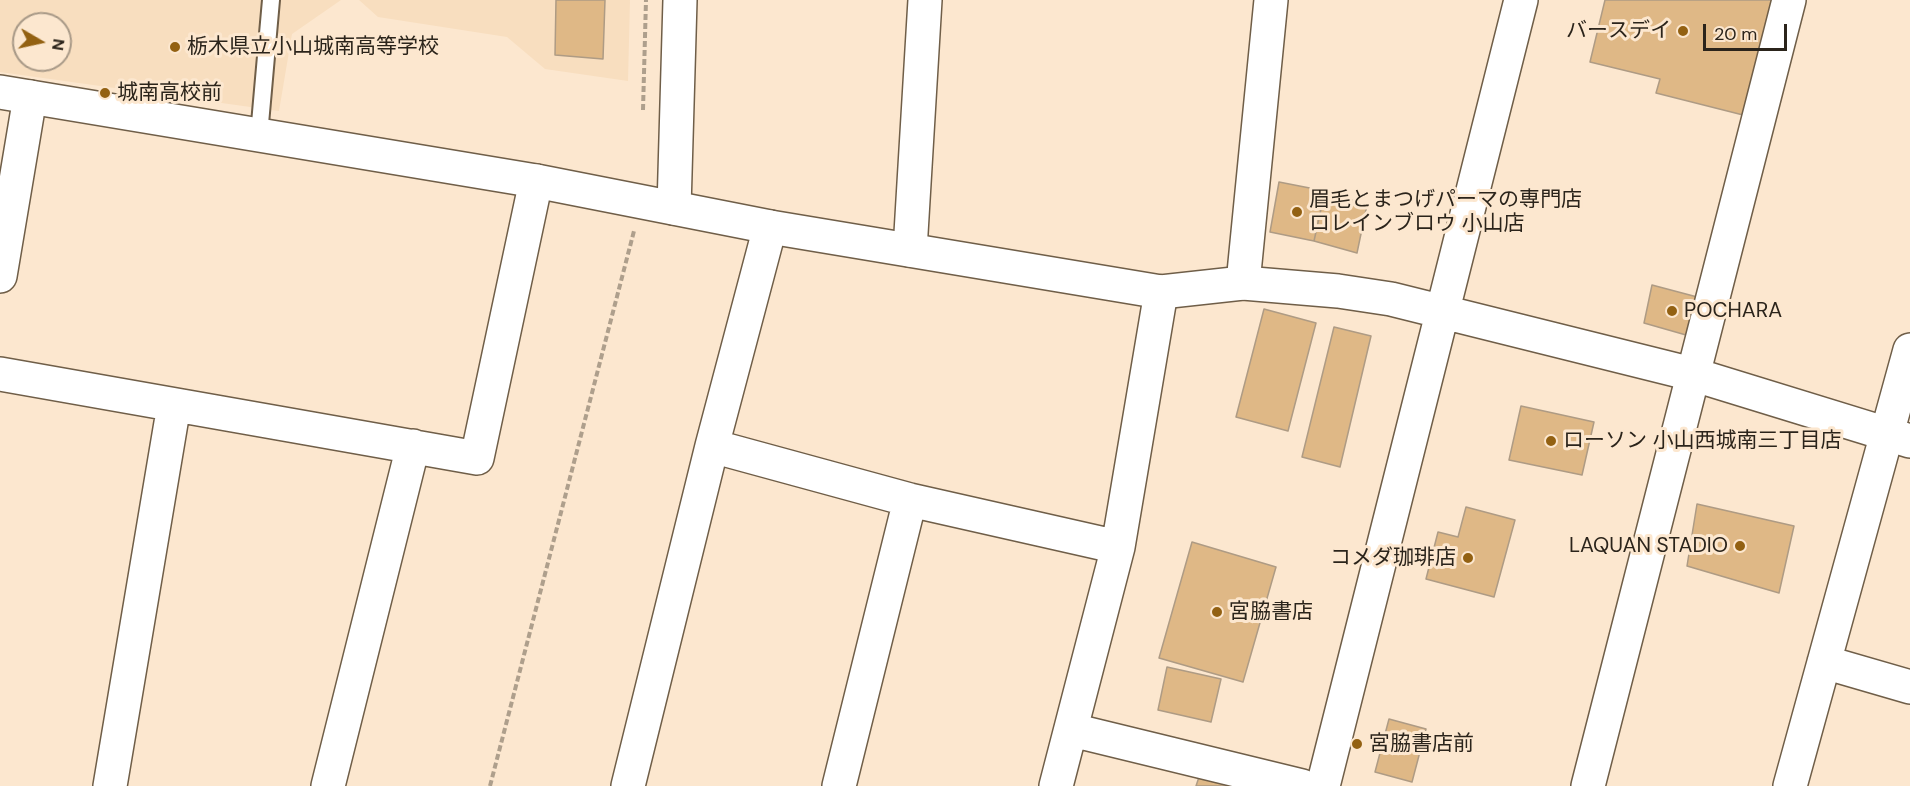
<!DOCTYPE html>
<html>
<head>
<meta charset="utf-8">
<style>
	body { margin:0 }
	#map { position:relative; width:1910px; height:786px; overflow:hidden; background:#fce7cf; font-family:"DM Sans",sans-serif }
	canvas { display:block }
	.north { position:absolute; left:12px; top:12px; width:60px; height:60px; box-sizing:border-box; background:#fce7cf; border:2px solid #a89987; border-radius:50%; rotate:99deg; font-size:16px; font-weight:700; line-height:24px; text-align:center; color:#2b241b }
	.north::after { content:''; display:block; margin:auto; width:21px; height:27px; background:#936112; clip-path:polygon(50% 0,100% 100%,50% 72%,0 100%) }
	.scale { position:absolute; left:1703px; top:24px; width:84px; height:27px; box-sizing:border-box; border:3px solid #2b241b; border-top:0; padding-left:8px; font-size:18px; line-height:21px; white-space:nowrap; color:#2b241b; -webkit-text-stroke:4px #fce7cf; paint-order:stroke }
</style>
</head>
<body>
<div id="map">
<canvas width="1910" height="786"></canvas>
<div class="north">N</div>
<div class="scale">20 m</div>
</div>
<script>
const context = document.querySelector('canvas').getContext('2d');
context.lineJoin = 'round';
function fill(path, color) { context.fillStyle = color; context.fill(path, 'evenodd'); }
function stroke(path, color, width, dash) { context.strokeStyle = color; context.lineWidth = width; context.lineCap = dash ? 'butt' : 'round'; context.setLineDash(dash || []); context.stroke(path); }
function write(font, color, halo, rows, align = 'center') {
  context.font = font + ' "DM Sans","Noto Sans JP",sans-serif'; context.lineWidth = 6; context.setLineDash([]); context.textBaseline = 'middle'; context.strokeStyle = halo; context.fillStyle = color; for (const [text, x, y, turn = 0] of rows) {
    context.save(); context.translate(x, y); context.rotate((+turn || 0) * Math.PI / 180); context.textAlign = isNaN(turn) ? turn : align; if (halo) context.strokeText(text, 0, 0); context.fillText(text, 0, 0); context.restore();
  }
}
fill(new Path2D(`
	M0,0h341l-49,34 -13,77 -279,-39zM24,24h36v36h-36z
	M359,0h271l-2,81 -83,-12 -38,-32 -129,-20z`), '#f8debf');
const building = new Path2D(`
	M556,0h49l-2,59 -48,-4z
	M1605,0h170l-28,116 -91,-23 4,-14 -70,-17z
	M1279,182l46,9 -11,50 -44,-9z
	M1325,191l42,14 -10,48 -43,-12z
	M1652,285l49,13 -8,39 -49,-14z
	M1264,309l52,14 -28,108 -52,-14z
	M1334,327l37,9 -31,131 -38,-10z
	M1521,406l73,16 -12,53 -73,-15z
	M1697,504l97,22 -15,67 -92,-27z
	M1466,507l49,13 -21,77 -68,-18 12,-47 20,5z
	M1192,542l84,25 -33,115 -84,-24z
	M1167,667l54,12 -10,43 -53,-12z
	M1389,719l37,10 -14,53 -37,-10z
	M1199,777l35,9h-38z`);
fill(building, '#dfb886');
stroke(building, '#ae9b84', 1.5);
const service = new Path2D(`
	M259,135l12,-135`);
const minor = new Path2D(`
	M674,208l6,-208
	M910,250l15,-250
	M0,276l30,-179
	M1243,283l28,-283
	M0,374l477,84 59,-277
	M712,446l198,54 208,47
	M1824,662l86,25
	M1072,730l230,56
	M110,786l64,-381
	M328,786l85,-340
	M628,786l84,-340 58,-219
	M839,786l71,-286
	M1056,786l62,-239 43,-255
	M1588,786l201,-786
	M1790,786l120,-436`);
const tertiary = new Path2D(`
	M0,92l536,89 234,46 391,65 82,-9 95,8 53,8 301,75 218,67
	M1323,786l198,-786`);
stroke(service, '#6f5e48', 20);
stroke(minor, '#6f5e48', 36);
stroke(tertiary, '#6f5e48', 36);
stroke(new Path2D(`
	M643,110l3,-110
	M490,786l144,-555`), '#ae9f8c', 4, [6, 3]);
stroke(service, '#fff', 16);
stroke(minor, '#fff', 33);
stroke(tertiary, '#fff', 33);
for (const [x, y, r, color] of [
	[1683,31,6,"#936112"],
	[175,47,6,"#936112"],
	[105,93,6,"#936112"],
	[1297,212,6,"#936112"],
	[1672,311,6,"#936112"],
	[1551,441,6,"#936112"],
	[1740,546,6,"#936112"],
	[1468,558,6,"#936112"],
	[1217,612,6,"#936112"],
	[1357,744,6,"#936112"]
]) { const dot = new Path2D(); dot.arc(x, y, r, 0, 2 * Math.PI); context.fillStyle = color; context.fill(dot); stroke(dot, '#fce7cf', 2); }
write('21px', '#2b241b', '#fce7cf', [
	["バースデイ",1671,31,"right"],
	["栃木県立小山城南高等学校",187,47],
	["城南高校前",117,93],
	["眉毛とまつげパーマの専門店",1309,200],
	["ロレインブロウ 小山店",1309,224],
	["POCHARA",1684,311],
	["ローソン 小山西城南三丁目店",1563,441],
	["LAQUAN STADIO",1728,546,"right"],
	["コメダ珈琲店",1456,558,"right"],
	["宮脇書店",1229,612],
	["宮脇書店前",1369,744]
], 'left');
</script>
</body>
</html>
